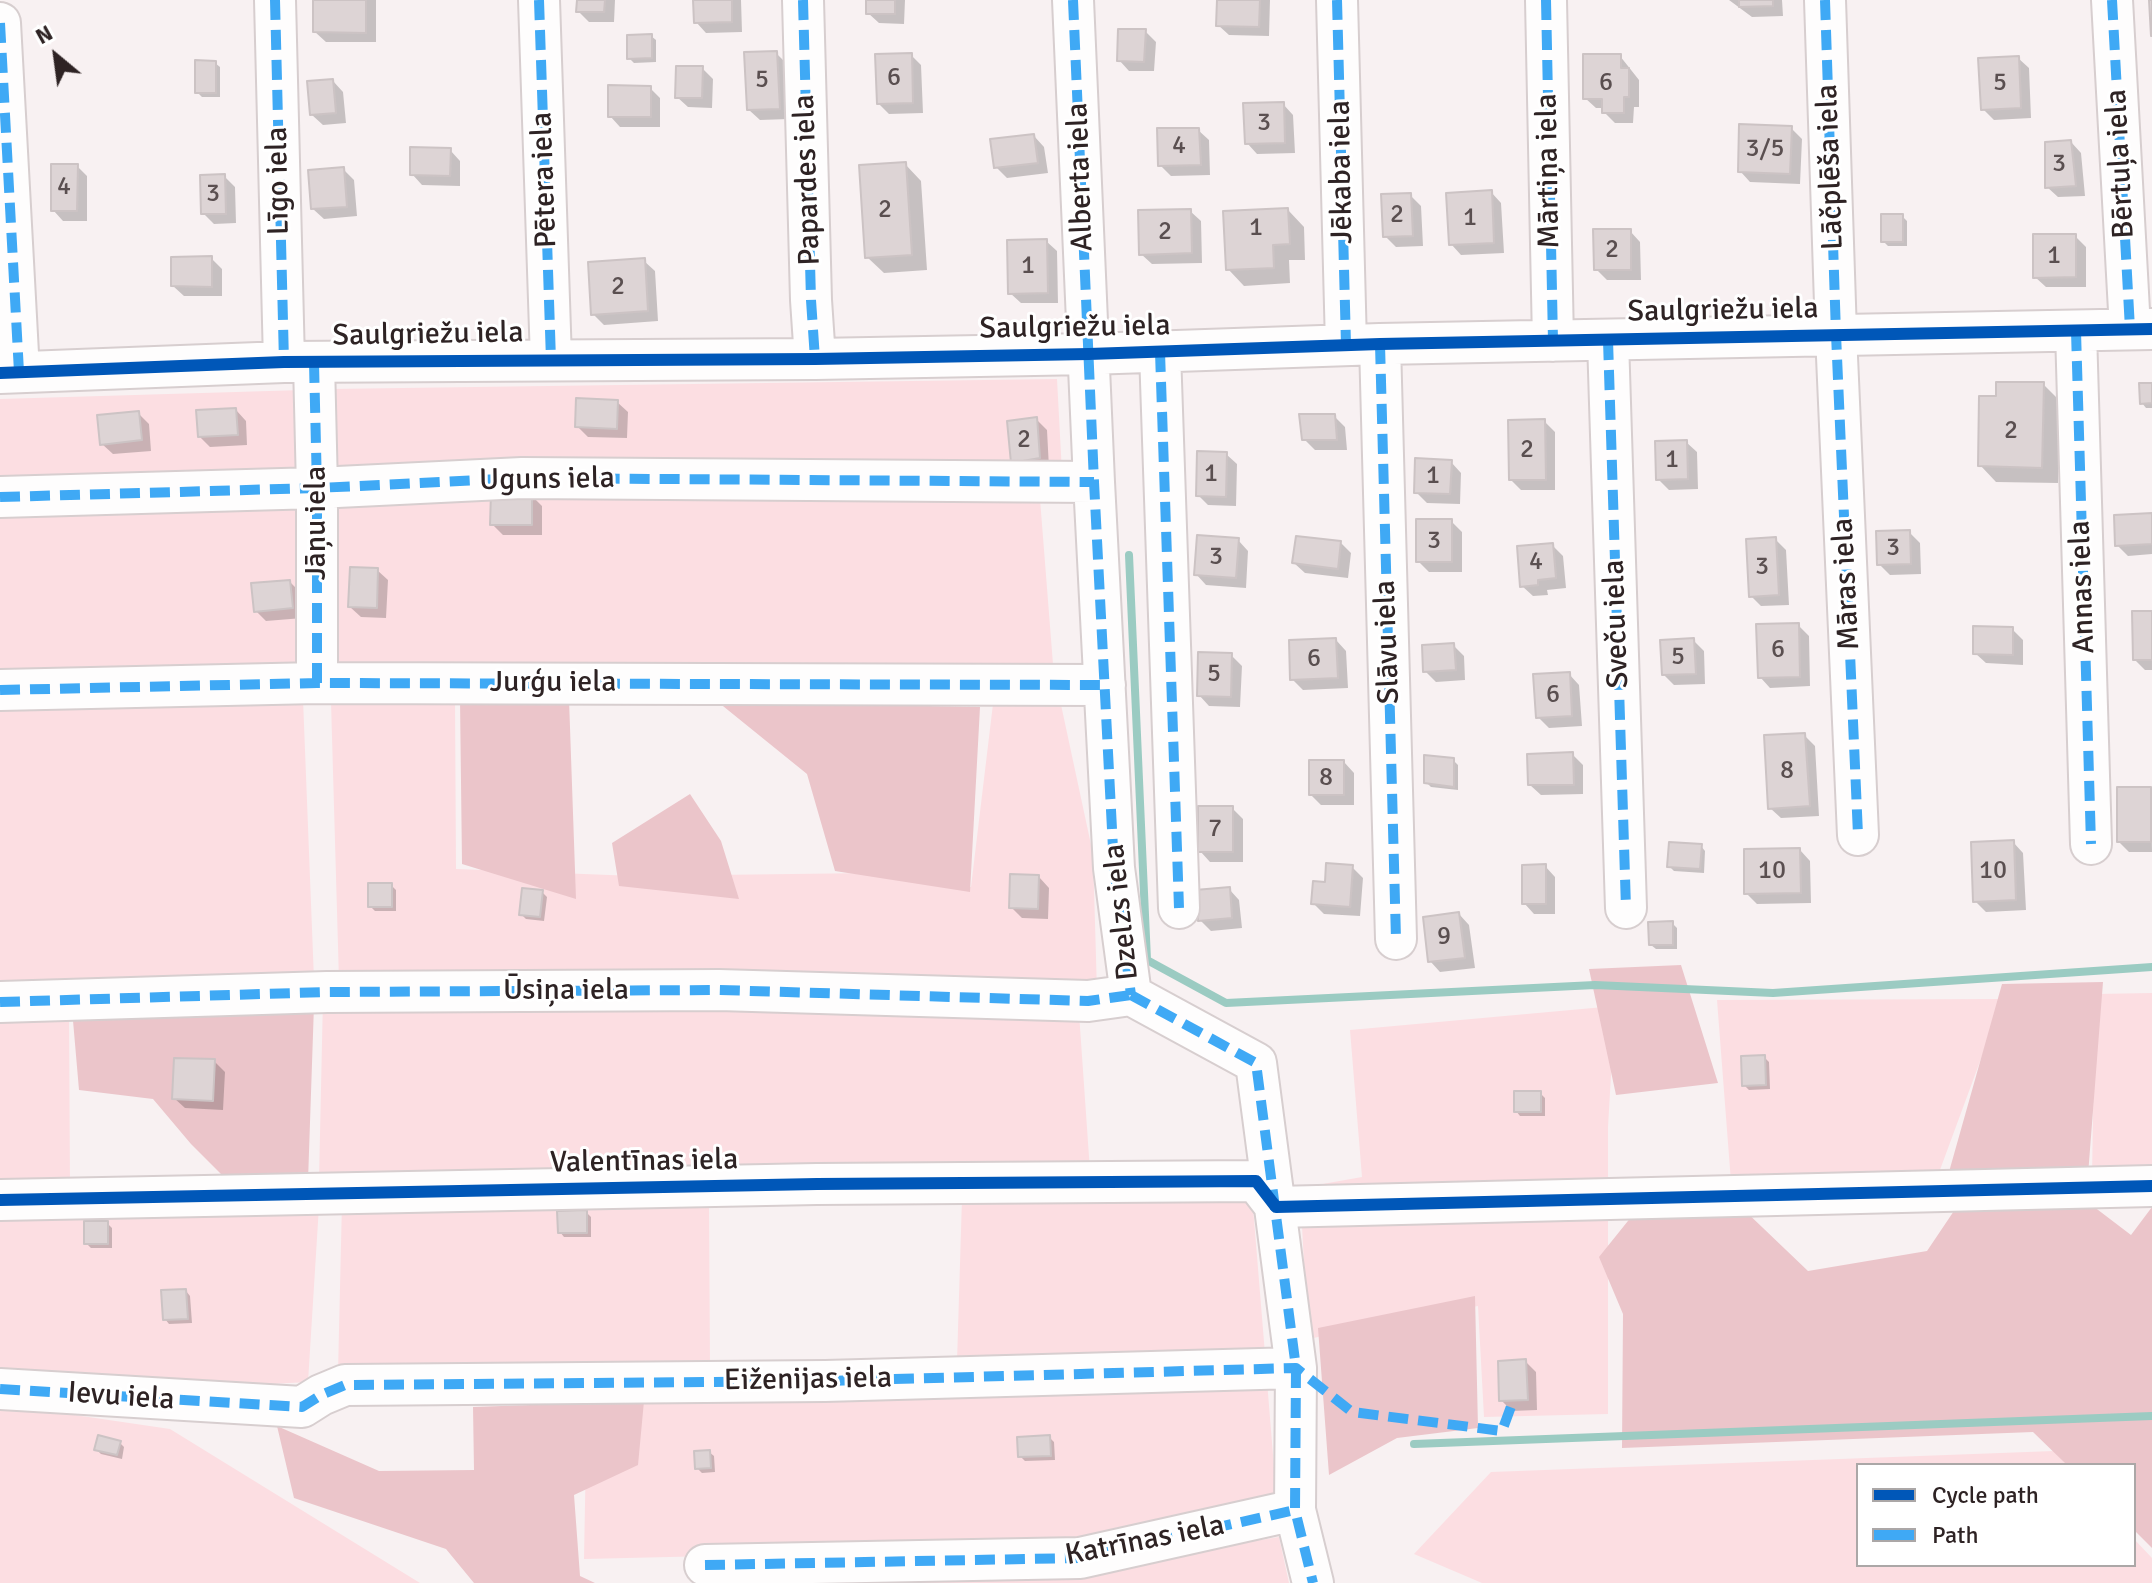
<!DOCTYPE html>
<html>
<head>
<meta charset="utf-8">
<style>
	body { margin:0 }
	#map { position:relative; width:2152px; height:1583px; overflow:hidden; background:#f8f1f2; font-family:Signika,sans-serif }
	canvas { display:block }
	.legend { position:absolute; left:1856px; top:1463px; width:280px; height:104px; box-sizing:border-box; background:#fff; border:2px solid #aba7a7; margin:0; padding:10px 14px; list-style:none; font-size:24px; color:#2e2324 }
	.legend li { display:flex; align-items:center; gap:16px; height:40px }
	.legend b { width:40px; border:2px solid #aba7a7 }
	.north { position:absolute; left:16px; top:16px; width:80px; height:80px; -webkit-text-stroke:6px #fff; paint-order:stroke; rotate:331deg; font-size:22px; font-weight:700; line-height:32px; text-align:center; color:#2e2324 }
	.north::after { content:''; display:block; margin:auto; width:28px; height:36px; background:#2e2324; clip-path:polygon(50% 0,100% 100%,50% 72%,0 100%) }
</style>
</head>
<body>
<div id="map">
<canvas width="2152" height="1583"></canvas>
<ul class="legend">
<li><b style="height:10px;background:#0057b8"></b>Cycle path</li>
<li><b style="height:10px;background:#3fa9f5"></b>Path</li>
</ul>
<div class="north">N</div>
</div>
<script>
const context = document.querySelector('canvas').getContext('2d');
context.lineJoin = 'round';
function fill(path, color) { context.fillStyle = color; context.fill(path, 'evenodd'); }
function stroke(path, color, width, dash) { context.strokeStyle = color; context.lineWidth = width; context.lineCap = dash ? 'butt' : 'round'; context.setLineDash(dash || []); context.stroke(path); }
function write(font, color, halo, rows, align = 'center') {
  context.font = font + ' Signika,sans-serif'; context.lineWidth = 6; context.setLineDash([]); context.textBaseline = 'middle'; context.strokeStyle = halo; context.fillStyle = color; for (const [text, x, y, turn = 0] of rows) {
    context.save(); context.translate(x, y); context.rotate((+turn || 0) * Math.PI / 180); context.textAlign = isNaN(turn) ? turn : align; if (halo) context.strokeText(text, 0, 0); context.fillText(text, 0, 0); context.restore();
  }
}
fill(new Path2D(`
	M1057,379l5,94 -732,-1v-83z
	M303,390l-1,87 -302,9v-87z
	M326,497l714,2 14,178 -723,-13z
	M301,504v168l-301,7v-166z
	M303,699l11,281 -314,7v-280z
	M455,700l1,169 179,7 236,-3 100,14 22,-183 67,-4 33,154 4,138 -758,-11 -8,-279z
	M2152,993v183l-60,1 3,-183z
	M323,997l756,16 11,158 -771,9z
	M2003,999l-66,179 -206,4 -14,-182z
	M1615,1006l-7,121v287l-124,3 -6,-111 -170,33 -8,-151 62,-11 -12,-147z
	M69,1012l1,176 -70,1v-176z
	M1252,1195l13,159 -308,8 5,-164z
	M342,1202h367l1,165 -372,6z
	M319,1206l-11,176 -111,6 -197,-18v-159z
	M1267,1381l10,123 -162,24 -18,19 -513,12 3,-163z
	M0,1404l170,25 250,154h-420z
	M2054,1451l13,14h-209v100h276v-26l18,19v25h-670l-68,-29 77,-82z
	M1279,1537l10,46h-585l393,-17z`), '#fcdee2');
fill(new Path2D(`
	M460,699h109l7,200 -114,-35z
	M718,702l262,5 -10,185 -135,-21 -28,-97z
	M690,794l31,47 18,58 -120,-13 -7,-43z
	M1681,965l37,118 -102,12 -27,-126z
	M2103,982l-15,193 -141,4 55,-195z
	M314,1005l-6,176 -77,3 -40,-40 -38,-45 -74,-9 -7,-81z
	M1648,1196l92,10 68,65 119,-20 35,-52 123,1 46,35 21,-28v341l-18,-18v-65h-67l-34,-33 -411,16 1,-134 -24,-57z
	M1475,1296l3,132 -81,10 -68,37 -11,-147z
	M644,1401l-6,64 -64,30 6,81 15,7h-121l-28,-34 -152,-51 -17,-72 102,45 95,-1 -1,-63z`), '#ebc5ca');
fill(new Path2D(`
	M315,0h61v42h-50l-11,-10z
	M579,0h36l-1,22h-25l-11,-11z
	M695,0h46l1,32 -36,1 -10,-11z
	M868,0h37l-1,24 -25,-1 -11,-10z
	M1219,0h51l-1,36 -40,-1 -11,-10z
	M1729,0h53l1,16 -31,1z
	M1145,31l11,11 -2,29h-25l-10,-11z
	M651,36l5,4v22l-22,1 -5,-5z
	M776,53l11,11 2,55 -29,1 -11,-10z
	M911,55l10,10 2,48 -34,1 -11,-11z
	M1620,56l19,24v27h-5l-1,16h-18l-11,-11v-4h-8l-11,-10z
	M2018,58l11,10 2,50 -37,2 -11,-11z
	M215,63l5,4v30h-18l-5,-5z
	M702,68l11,11 -1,29 -24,-1 -11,-10z
	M333,81l10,11 3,31 -23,2 -11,-10z
	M650,88l10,10v29h-40l-10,-11z
	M1283,104l10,11 2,38 -38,1 -10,-11z
	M1791,128l11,11 -2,45 -50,-2 -10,-11z
	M1198,130l11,10 1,35 -39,1 -11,-11z
	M1034,136l10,11 4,26 -41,5 -11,-11z
	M2071,142l10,11 4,43 -27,1 -11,-10z
	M450,150l10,11v25l-38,-1 -10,-11z
	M905,164l16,17 6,89 -43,3 -17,-16z
	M77,166l10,10v45h-24l-10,-11z
	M343,169l11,11 3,36 -33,3 -11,-10z
	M224,176l11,11 1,36 -22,1 -11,-11z
	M1491,192l10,11 3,50 -43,2 -10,-11z
	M1410,195l11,11 2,40 -27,1 -11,-11z
	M1288,210l16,17 1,33h-16l1,23 -46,3 -16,-17z
	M1190,211l11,10 1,42 -50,1 -11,-10z
	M1902,216l5,5v25h-19l-5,-5z
	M1630,231l10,11 1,38h-34l-11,-11z
	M2075,236l11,11v40h-40l-11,-10z
	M1046,241l11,10 1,52h-37l-11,-10z
	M211,258l11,11v27h-38l-11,-10z
	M644,261l11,10 3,50 -54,4 -11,-11z
	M2043,384l17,17 -2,82 -62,-1 -16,-17z
	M2152,385v23h-6l-4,-5z
	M617,402l11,10 -1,26 -39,-1 -11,-11z
	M236,410l10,11 1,24 -37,2 -10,-10z
	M138,413l11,11 2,27 -38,3 -11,-10z
	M1334,416l11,11 2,23h-32l-11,-11z
	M1036,419l11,11 2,38 -36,-6z
	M1544,421l11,11v58h-34l-10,-10z
	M1686,442l11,10 1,37 -29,1 -11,-11z
	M1226,454l11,10 -1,42 -28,-1 -10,-10z
	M1451,462l10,11 -1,31 -33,-1 -11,-11z
	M531,495l11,11v29h-39l-11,-11z
	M2152,515v39l-24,2 -11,-11z
	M1451,521l11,11v40h-33l-11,-11z
	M1909,532l11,11 1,31 -31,1 -11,-11z
	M1775,539l11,11 3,55 -28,1 -10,-10z
	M1238,540l10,11 -2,37 -40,-3 -10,-11z
	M1340,542l11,11 -3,25 -43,-5 -11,-10z
	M1552,545l11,11 3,32 -19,2 1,5 -15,1 -11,-10z
	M377,570l11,10 -2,38 -25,-1 -11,-10z
	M290,582l10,10 3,26 -37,3 -10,-10z
	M2152,613v57h-7l-10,-10z
	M1798,625l11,11 1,50 -40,2 -10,-11z
	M2012,629l11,11v25l-37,-2 -11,-10z
	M1336,640l10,11 2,37 -45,2 -11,-11z
	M1693,640l11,11 1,33 -31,1 -10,-10z
	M1454,646l10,10 1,24 -29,2 -11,-11z
	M1231,655l11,11 -2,41 -31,-1 -10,-11z
	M1569,674l10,11 3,41 -33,2 -11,-11z
	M1804,735l11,11 4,70 -38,2 -11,-10z
	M1572,754l11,11v29l-42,1 -11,-10z
	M1453,760l5,5v25l-27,-3 -5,-5z
	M1344,762l10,11v32h-33l-10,-10z
	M2151,789l1,63h-23l-11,-11z
	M1232,808l11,11v43h-33l-10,-11z
	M2013,842l10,11 3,57 -40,2 -11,-11z
	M1701,846l4,5 -1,22 -30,-2 -5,-5z
	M1800,850l10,11 1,42 -54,1 -11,-11z
	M1545,866l10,11v37h-21l-10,-11z
	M1352,867l11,11 -3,38 -36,-2 -11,-11 14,-19z
	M1039,877l10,11 -1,31 -26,-1 -11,-11z
	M391,885l5,5v21h-21l-5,-5z
	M1229,889l10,11 3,28 -31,3 -11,-11z
	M542,892l5,5 -3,24 -18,-2 -5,-5z
	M1459,914l10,11 6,43 -35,4 -10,-11z
	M1672,923l5,5v21h-21l-5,-4z
	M1764,1057l5,5 1,27 -21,1 -5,-5z
	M214,1061l11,11 -2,38 -38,-2 -11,-10z
	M1540,1093l5,5v18h-25l-4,-5z
	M586,1212l5,5v20h-27l-4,-5z
	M107,1223l5,5v20h-21l-5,-5z
	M186,1291l4,5 2,27 -23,1 -4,-5z
	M1525,1361l11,11 1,38 -25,1 -11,-11z
	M1049,1437l5,5 1,18 -30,1 -5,-5z
	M120,1443l4,4 -2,12 -21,-5 -5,-5z
	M709,1452l5,4 1,16 -13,1 -5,-5z`), '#0003');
stroke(new Path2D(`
	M1129,555l18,405 79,43 369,-18 178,8 379,-26
	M1414,1444l738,-28`), '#9bcbc2', 8);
const building = new Path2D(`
	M313,0h53v33l-53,-1z
	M577,0h28l-1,12h-28z
	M693,0h39v22l-38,1z
	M866,0h29v14h-29z
	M1217,0h43l-1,27 -43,-1z
	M1739,0h34v6l-34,1z
	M2149,0h3v36h-1z
	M1118,29h28l-2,33 -27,-1z
	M652,34v24l-25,1v-24z
	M777,51l3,58 -33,1 -3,-58z
	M912,53l1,50 -36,1 -2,-50z
	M1583,54h38v14h8v29h-5v16h-22v-14h-19z
	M2019,56l2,52 -40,2 -3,-52z
	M195,60l21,1v32h-21z
	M676,66h27l-1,32h-27z
	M333,79l3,34 -26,2 -3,-34z
	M608,85l43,1v31h-43z
	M1284,102l1,41 -40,1 -2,-41z
	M1739,124l53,2 -2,48 -52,-2z
	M1157,128h42l2,37 -43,1z
	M1034,134l4,29 -44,5 -4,-29z
	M2071,140l5,46 -31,2v-46z
	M410,147l41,1 -1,28 -40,-1z
	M906,162l6,93 -47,3 -6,-93z
	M51,164h27l-1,47h-26z
	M344,167l3,40 -36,2 -3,-39z
	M225,174l1,40h-25l-1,-39z
	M1492,190l2,53 -45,2 -3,-52z
	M1411,193l2,43 -30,1 -2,-43z
	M1288,208l2,36 -17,1 1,23 -48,2 -3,-59z
	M1191,209l1,44 -53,2 -1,-45z
	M1881,214h22v28h-22z
	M1593,229h38v41h-37z
	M2033,234h43v43l-43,1z
	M1047,239l1,54 -40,1 -1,-54z
	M212,256v31l-41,-1v-29z
	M645,258l3,53 -57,4 -3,-53z
	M1996,382h48l-2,86 -64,-2 1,-70h17z
	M2139,383h13v20l-12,1z
	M576,398l42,2 -1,29 -42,-2z
	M236,408l2,27 -40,2 -2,-27z
	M139,411l3,29 -42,5 -3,-30z
	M1299,414h36l2,26h-35z
	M1037,417l3,41 -29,5 -4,-42z
	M1545,419l1,61h-37l-1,-60z
	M1687,440l1,39 -32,1 -1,-39z
	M1197,451l30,1 -1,45 -30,-1z
	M1415,458l37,2 -2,34 -36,-1z
	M491,493l41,1v31h-42z
	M2152,513v31l-37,2 -1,-31z
	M1416,519h36v43h-36z
	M1910,530l1,34 -34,1 -1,-34z
	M1197,535l42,3 -3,40 -42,-3z
	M1296,536l45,5 -3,28 -46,-6z
	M1776,537l3,58 -30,2 -3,-58z
	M1553,543l3,35 -18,2v5l-18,2 -3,-41z
	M350,567l28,1 -1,40 -29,-1z
	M290,580l3,28 -39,4 -3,-29z
	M2132,611h20v49h-19z
	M1799,623l1,54 -42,1 -2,-54z
	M1973,626l40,1v28l-40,-1z
	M1336,638l2,40 -48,2 -1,-40z
	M1694,638l2,36 -34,1 -2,-35z
	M1454,643l2,27 -33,2 -1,-27z
	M1198,652l34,1 -1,44 -34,-1z
	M1570,672l2,44 -36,2 -3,-44z
	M1805,733l5,73 -42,3 -4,-74z
	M1573,752l1,33h-46l-1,-31z
	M1424,755l30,3v29l-30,-4z
	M1309,760h35v35h-35z
	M2117,787h34v55h-34z
	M1198,806h35v46h-35z
	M2014,840l2,60 -43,2 -2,-60z
	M1669,842l33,2 -2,25 -33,-2z
	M1800,848l1,45 -57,1v-45z
	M1326,863l27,2 -3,42 -39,-3 2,-23 12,1z
	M1546,864v40h-24v-39z
	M1010,874l29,1 -1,34 -29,-1z
	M368,883h24v24h-24z
	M1230,887l2,31 -34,3 -3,-31z
	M522,888l21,2 -3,27 -21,-2z
	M1459,912l6,46 -37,4 -5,-45z
	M1673,921v24h-24l-1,-23z
	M1765,1055l1,30 -24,1 -1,-30z
	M174,1058l41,1 -2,42 -41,-2z
	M1514,1091h27v21h-27z
	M587,1210v23h-29l-1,-22z
	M84,1221h24v23h-24z
	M186,1289l2,30 -25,1 -2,-30z
	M1526,1359l2,41 -29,1 -1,-40z
	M98,1435l23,6 -4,14 -23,-5z
	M1050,1435l1,21 -33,1 -1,-20z
	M710,1450l1,18 -16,1 -1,-18z`);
fill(building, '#ddd4d5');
stroke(building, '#ccc3c4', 2);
const minor = new Path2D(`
	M275,0l9,362
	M539,0l12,360
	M803,0l8,300 4,59
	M1073,0l21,482 20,386 17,127
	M1337,0l9,345
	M1546,0l7,341
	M1825,0l11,334 22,501
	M2112,0l18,329
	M0,23l19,349
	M2076,331l15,513
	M1608,340l18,568
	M1380,344l16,595
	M1160,352l19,556
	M314,363l3,125v195
	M0,373l284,-11 531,-3 274,-5 291,-10 772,-15
	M0,497l317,-9 205,-10 572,4
	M0,690l317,-7 788,2
	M1131,995l125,68 40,305 -1,142 18,73
	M0,1002l327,-10 392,-2 369,11 43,-6
	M0,1200l817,-16 439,-3 20,26 876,-21
	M0,1389l302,18 19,-12 24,-10 480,-4 471,-13
	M705,1565l375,-7 215,-48`);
stroke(minor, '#d7cecf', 44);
stroke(minor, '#fefdfd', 40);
stroke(new Path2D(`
	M275,0l9,362
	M539,0l12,360
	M803,0l8,300 4,59
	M1073,0l21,482 20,386 17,127
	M1337,0l9,345
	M1546,0l7,341
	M1825,0l11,334 22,501
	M2112,0l18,329
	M0,23l19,349
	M2076,331l15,513
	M1608,340l18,568
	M1380,344l16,595
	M1160,352l19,556
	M314,363l3,125v195
	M0,497l317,-9 205,-10 572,4
	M0,690l317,-7 788,2
	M1131,995l125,68 40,305 -1,142 18,73
	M0,1002l327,-10 392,-2 369,11 43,-6
	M0,1389l302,18 19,-12 24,-10 480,-4 471,-13 56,44 150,19 11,-30
	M705,1565l375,-7 215,-48`), '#3fa9f5', 10, [20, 10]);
stroke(new Path2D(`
	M0,373l284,-11 531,-3 274,-5 291,-10 772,-15
	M0,1200l817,-16 439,-3 20,26 876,-21`), '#0057b8', 12);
write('26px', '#5a4f50', null, [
	["6",894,78],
	["5",762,80],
	["6",1606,83],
	["5",2000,83],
	["3",1264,123],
	["4",1179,146],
	["3/5",1765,149],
	["3",2059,164],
	["4",64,187],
	["3",213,194],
	["2",885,210],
	["2",1397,215],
	["1",1470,218],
	["1",1256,228],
	["2",1165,232],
	["2",1612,250],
	["1",2054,256],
	["1",1028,266],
	["2",618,287],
	["2",2011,431],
	["2",1024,440],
	["2",1527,450],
	["1",1672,460],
	["1",1211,474],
	["1",1433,476],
	["3",1434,541],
	["3",1893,548],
	["3",1216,557],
	["4",1536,562],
	["3",1762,567],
	["6",1778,650],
	["5",1678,657],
	["6",1314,659],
	["5",1214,674],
	["6",1553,695],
	["8",1787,771],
	["8",1326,778],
	["7",1215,829],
	["10",1772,871],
	["10",1993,871],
	["9",1444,937]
]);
write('30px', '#2e2324', '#fff', [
	["Bērtuļa iela",2121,164,-93],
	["Lāčplēša iela",1831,167,-92],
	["Mārtiņa iela",1549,171,-91],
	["Jēkaba iela",1342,172,-91],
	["Alberta iela",1081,177,-92],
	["Pētera iela",545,180,-92],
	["Papardes iela",808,180,-92],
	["Līgo iela",279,181,-91],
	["Saulgriežu iela",1723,311,-1],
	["Saulgriežu iela",1075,328,-1],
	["Saulgriežu iela",428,335,-1],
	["Uguns iela",547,480,-1],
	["Jāņu iela",317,523,-90],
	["Māras iela",1847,584,-93],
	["Annas iela",2083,587,-92],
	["Sveču iela",1617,624,-92],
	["Slāvu iela",1388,642,-92],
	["Jurģu iela",553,683],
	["Dzelzs iela",1122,912,-96],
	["Ūsiņa iela",566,991],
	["Valentīnas iela",644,1162,-1],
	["Eiženijas iela",808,1380,-1],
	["Ievu iela",121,1397,4],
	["Katrīnas iela",1145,1541,-11]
]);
</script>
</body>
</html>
